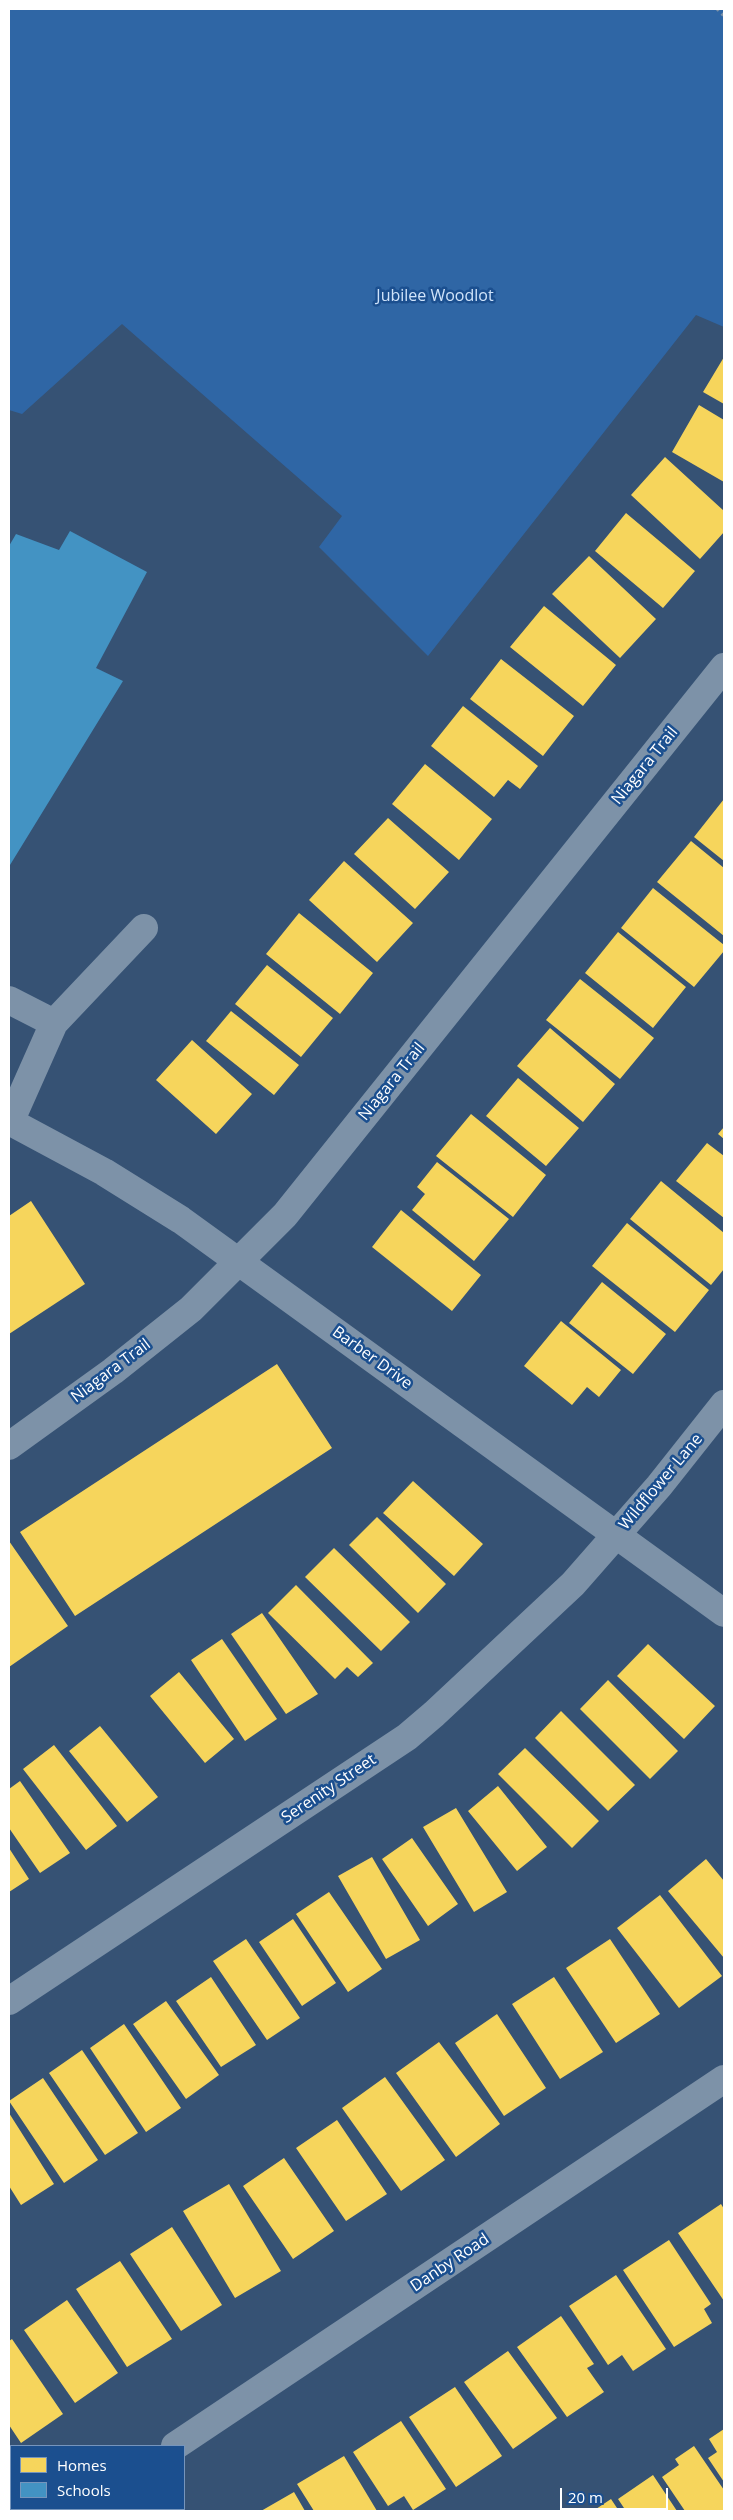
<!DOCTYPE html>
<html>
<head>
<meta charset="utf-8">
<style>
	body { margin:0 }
	#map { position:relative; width:733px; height:2520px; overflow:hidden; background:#365274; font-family:"Open Sans",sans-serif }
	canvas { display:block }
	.frame { position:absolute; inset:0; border:10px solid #fff; pointer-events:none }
	.legend { position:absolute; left:10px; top:2445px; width:175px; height:65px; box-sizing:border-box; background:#1b4f8f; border:1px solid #7695bc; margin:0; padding:6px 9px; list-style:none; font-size:15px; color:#fff }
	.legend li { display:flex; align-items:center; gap:10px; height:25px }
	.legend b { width:25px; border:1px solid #7695bc }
	.scale { position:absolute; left:560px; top:2488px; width:108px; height:22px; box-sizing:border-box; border:2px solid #fff; border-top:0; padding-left:6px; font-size:15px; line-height:18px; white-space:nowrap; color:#fff; -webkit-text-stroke:4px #1b4f8f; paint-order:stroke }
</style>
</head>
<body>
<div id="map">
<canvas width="733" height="2520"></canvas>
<div class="frame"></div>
<ul class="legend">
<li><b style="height:14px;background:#f6d55c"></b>Homes</li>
<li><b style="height:14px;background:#4393c3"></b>Schools</li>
</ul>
<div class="scale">20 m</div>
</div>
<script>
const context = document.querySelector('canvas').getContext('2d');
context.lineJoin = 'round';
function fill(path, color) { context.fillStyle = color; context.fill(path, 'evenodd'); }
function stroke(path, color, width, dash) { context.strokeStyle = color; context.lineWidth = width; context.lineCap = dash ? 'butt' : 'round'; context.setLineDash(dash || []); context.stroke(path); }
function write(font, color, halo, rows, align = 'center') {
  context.font = font + ' "Open Sans",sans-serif'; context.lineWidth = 5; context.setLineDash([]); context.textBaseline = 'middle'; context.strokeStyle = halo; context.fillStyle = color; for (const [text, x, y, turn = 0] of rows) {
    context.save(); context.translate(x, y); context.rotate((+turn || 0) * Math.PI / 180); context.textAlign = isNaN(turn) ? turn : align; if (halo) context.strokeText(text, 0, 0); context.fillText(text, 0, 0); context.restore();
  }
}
fill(new Path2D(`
	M9,9h715v318l-28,-12 -268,341 -109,-109 23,-31 -220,-192 -100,90 -13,-4z`), '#2f66a5');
fill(new Path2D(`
	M724,357v47l-21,-12z
	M699,405l25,15v62l-52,-30z
	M665,457l59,54v21l-24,27 -69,-64z
	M626,513l69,58 -32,37 -68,-57z
	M589,556l67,63 -36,39 -68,-64z
	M544,606l72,59 -33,41 -73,-59z
	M501,659l73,57 -31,40 -73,-57z
	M463,706l75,60 -18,23 -12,-9 -14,17 -63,-51z
	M425,764l67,55 -33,41 -67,-56z
	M724,799v62l-30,-24z
	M388,818l61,54 -34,37 -61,-55z
	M691,841l33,27v68l-67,-54z
	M344,861l69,62 -36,39 -68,-62z
	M653,888l71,57v6l-30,36 -73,-59z
	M299,913l74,60 -33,41 -74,-60z
	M618,932l68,55 -33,41 -68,-55z
	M267,965l66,53 -32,39 -66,-53z
	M580,979l74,59 -34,41 -74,-59z
	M231,1011l68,54 -25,30 -68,-54z
	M550,1028l65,56 -32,38 -66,-56z
	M192,1040l60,54 -36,40 -60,-54z
	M518,1078l61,50 -33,38 -60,-50z
	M471,1114l75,61 -33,42 -77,-61z
	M724,1127v12l-6,-5z
	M707,1143l17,13v62l-48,-37z
	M437,1162l72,57 -35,42 -62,-51 13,-16 -8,-7z
	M661,1181l63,52v36l-13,16 -81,-66z
	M31,1201l54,83 -76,50v-118z
	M401,1210l80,65 -29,36 -80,-64z
	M627,1223l82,67 -34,42 -83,-66z
	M602,1282l64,52 -33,40 -64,-51z
	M561,1321l60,49 -22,27 -12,-10 -15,18 -48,-39z
	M277,1364l55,84 -257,168 -55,-84z
	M413,1481l70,63 -29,32 -71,-63z
	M377,1517l69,67 -28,29 -69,-68z
	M9,1541l59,85 -59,41z
	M334,1548l76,74 -29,29 -76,-74z
	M296,1585l77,78 -15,14 -11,-10 -12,12 -67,-66z
	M262,1613l56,81 -32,20 -55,-80z
	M222,1639l55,80 -32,22 -54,-81z
	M648,1644l67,62 -31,33 -67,-63z
	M179,1672l55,67 -29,24 -55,-67z
	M608,1680l70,71 -28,28 -70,-70z
	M561,1711l74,74 -27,26 -73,-73z
	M100,1726l58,71 -31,25 -58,-71z
	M54,1745l63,81 -31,24 -63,-81z
	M525,1748l74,73 -27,27 -74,-74z
	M20,1781l50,72 -30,20 -31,-45v-39z
	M498,1786l49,61 -30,24 -49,-60z
	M456,1808l51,84 -33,20 -51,-85z
	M412,1838l46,66 -30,22 -46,-67z
	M9,1848l20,31 -20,13z
	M372,1857l48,83 -34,19 -48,-83z
	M706,1859l18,22v77l-56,-67z
	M329,1892l53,77 -34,23 -52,-78z
	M660,1895l62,81 -43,32 -62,-80z
	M293,1919l43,64 -34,23 -43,-64z
	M246,1939l54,79 -33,22 -54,-79z
	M610,1939l50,75 -44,29 -50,-75z
	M211,1977l45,68 -35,22 -45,-66z
	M554,1977l49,75 -43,27 -48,-75z
	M166,2001l53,74 -33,24 -53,-75z
	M497,2014l49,74 -42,28 -49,-73z
	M124,2024l57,84 -35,24 -56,-84z
	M439,2042l61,82 -44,33 -60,-84z
	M82,2050l56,83 -33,22 -56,-82z
	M385,2077l60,83 -44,31 -59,-83z
	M43,2078l55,82 -34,23 -55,-82z
	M9,2113l45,71 -33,21 -12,-19z
	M337,2120l50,74 -41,27 -50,-73z
	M284,2158l50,73 -41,28 -50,-73z
	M229,2184l52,87 -46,27 -52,-87z
	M721,2204l3,5v92l-46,-68z
	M172,2227l50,78 -41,26 -51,-77z
	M669,2240l42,64 -7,5 8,14 -38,24 -51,-77z
	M120,2261l52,78 -45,28 -51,-78z
	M616,2275l50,74 -33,22 -11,-16 -14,10 -39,-59z
	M67,2300l51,73 -43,30 -51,-73z
	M561,2316l33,48 -7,4 17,24 -37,25 -50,-70z
	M12,2339l51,75 -42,29 -12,-18v-84z
	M508,2351l49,67 -44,31 -49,-67z
	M455,2387l47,69 -46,31 -47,-70z
	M401,2421l45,68 -33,21 -9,-14 -16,10 -35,-54z
	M724,2429v53l-16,-24 9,-6 -8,-13z
	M694,2446l30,44v21h-39l-23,-34 17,-12 -4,-6z
	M344,2456l33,55h-63l-17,-27z
	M653,2475l24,36h-51l-8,-12z
	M294,2492l11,19h-44z
	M611,2499l8,12h-26z`), '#f6d55c');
fill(new Path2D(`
	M70,531l77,41 -51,96 27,13 -113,184 -1,-319 7,-12 43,16z`), '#4393c3');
stroke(new Path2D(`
	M717,9l7,7`), '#7d92a8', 3, [2.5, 4]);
stroke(new Path2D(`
	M9,1000l45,23
	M9,1121l95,51 77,48 543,393
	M10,1122l44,-99 90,-95
	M9,1446l104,-75 78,-62 94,-94 439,-548
	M9,2001l398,-264 27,-23 139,-130 86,-98 65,-82
	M175,2446l549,-367
	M77,2511l4,-2`), '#7d92a8', 28);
write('16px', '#cfe3fa', '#1b4f8f', [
	["Jubilee Woodlot",435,296]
]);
write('16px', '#fff', '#1b4f8f', [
	["Niagara Trail",645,766,-51],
	["Niagara Trail",392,1082,-51],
	["Barber Drive",372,1358,36],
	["Niagara Trail",111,1371,-37],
	["Wildflower Lane",661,1482,-50],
	["Serenity Street",329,1789,-34],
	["Danby Road",450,2263,-34]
]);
</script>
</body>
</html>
